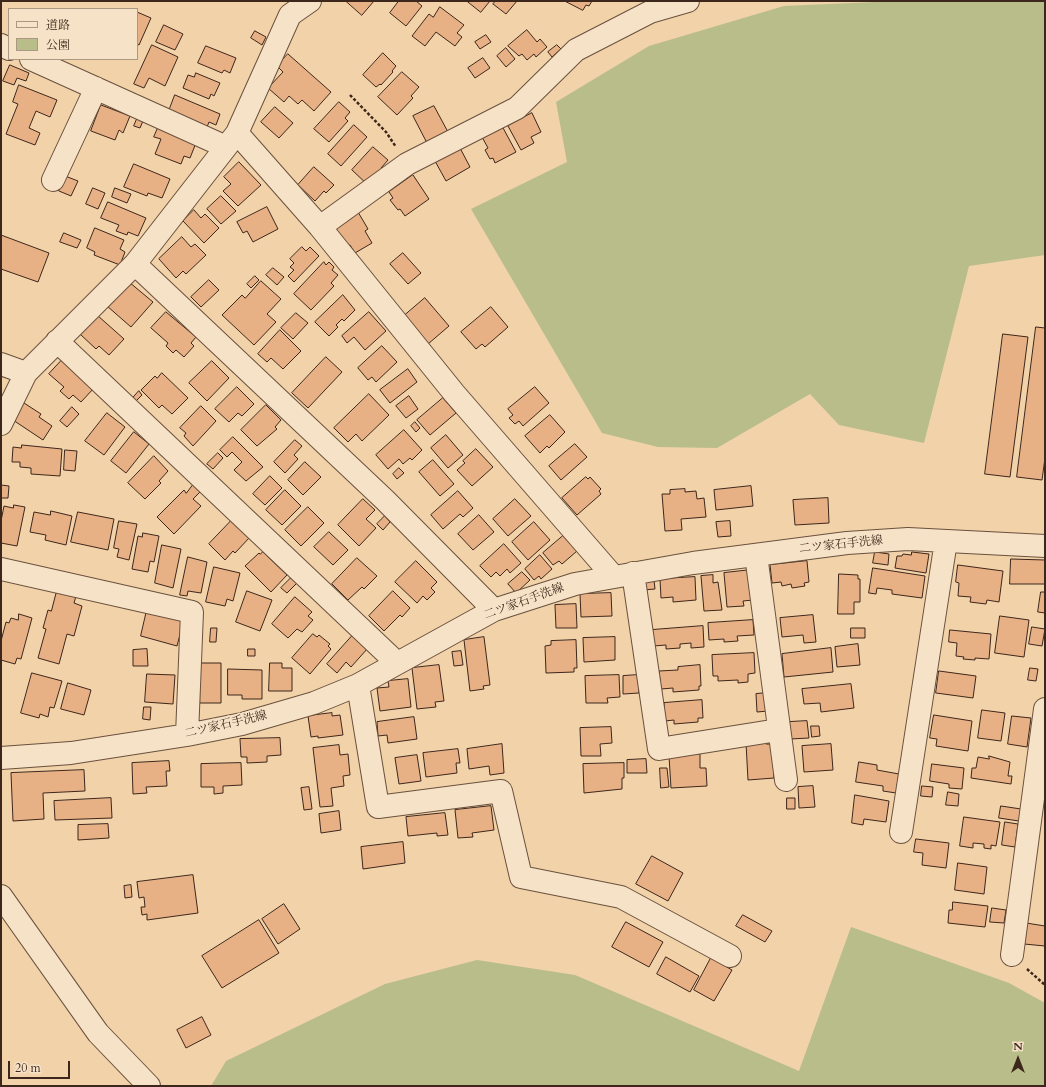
<!DOCTYPE html>
<html>
<head>
<meta charset="utf-8">
<style>
	body { margin:0 }
	#map { position:relative; width:1046px; height:1087px; overflow:hidden; background:#f1d2a9; font-family:Cardo,"Noto Serif JP",serif }
	canvas { display:block }
	.frame { position:absolute; inset:0; border:2px solid #3d261b; pointer-events:none }
	.legend { position:absolute; left:8px; top:8px; width:130px; height:52px; box-sizing:border-box; background:#f6e2c7; border:1px solid #ac9782; margin:0; padding:5px 7px; list-style:none; font-size:12px; color:#3d261b }
	.legend li { display:flex; align-items:center; gap:8px; height:20px }
	.legend b { width:20px; border:1px solid #ac9782 }
	.north { position:absolute; left:998px; top:1039px; width:40px; height:40px; -webkit-text-stroke:3px #f6e2c7; paint-order:stroke; rotate:0deg; font-size:11px; font-weight:700; line-height:16px; text-align:center; color:#3d261b }
	.north::after { content:''; display:block; margin:auto; width:14px; height:18px; background:#3d261b; clip-path:polygon(50% 0,100% 100%,50% 72%,0 100%) }
	.scale { position:absolute; left:8px; top:1061px; width:62px; height:18px; box-sizing:border-box; border:2px solid #3d261b; border-top:0; padding-left:5px; font-size:12px; line-height:14px; white-space:nowrap; color:#3d261b; -webkit-text-stroke:3px #f6e2c7; paint-order:stroke }
</style>
</head>
<body>
<div id="map">
<canvas width="1046" height="1087"></canvas>
<div class="frame"></div>
<ul class="legend">
<li><b style="height:5px;background:#f6e2c7"></b>道路</li>
<li><b style="height:11px;background:#b8bd8a"></b>公園</li>
</ul>
<div class="north">N</div>
<div class="scale">20 m</div>
</div>
<script>
const context = document.querySelector('canvas').getContext('2d');
context.lineJoin = 'round';
function fill(path, color) { context.fillStyle = color; context.fill(path, 'evenodd'); }
function stroke(path, color, width, dash) { context.strokeStyle = color; context.lineWidth = width; context.lineCap = dash ? 'butt' : 'round'; context.setLineDash(dash || []); context.stroke(path); }
function write(font, color, halo, rows, align = 'center') {
  context.font = font + ' Cardo,"Noto Serif JP",serif'; context.lineWidth = 3.5; context.setLineDash([]); context.textBaseline = 'middle'; context.strokeStyle = halo; context.fillStyle = color; for (const [text, x, y, turn = 0] of rows) {
    context.save(); context.translate(x, y); context.rotate((+turn || 0) * Math.PI / 180); context.textAlign = isNaN(turn) ? turn : align; if (halo) context.strokeText(text, 0, 0); context.fillText(text, 0, 0); context.restore();
  }
}
fill(new Path2D(`
	M898,1h147v254l-76,11 -45,177 -85,-18 -29,-31 -93,54 -59,-1 -56,-14 -131,-224 96,-47 -11,-60 93,-56 135,-40z
	M851,927l158,56 36,20v83h-834l15,-25 159,-77 92,-24 98,15 224,96z`), '#b8bd8a');
const building = new Path2D(`
	M346,1h28l-12,14z
	M399,1h17l6,5 -16,20 -16,-13z
	M467,1h23l-9,11z
	M496,1h21l-11,13 -13,-10z
	M565,1h27l-3,5 -3,-1 -3,5z
	M440,7l24,18 -7,8 5,4 -7,9 -19,-14 -11,14 -13,-10 17,-22 4,3z
	M137,12l14,6 -12,27 -2,-1z
	M164,25l19,9 -8,16 -19,-8z
	M527,30l10,12 3,-3 7,8 -11,10 -2,-3 -7,6 -5,-6 -3,2 -11,-10z
	M255,31l11,6 -4,8 -11,-7z
	M486,35l5,7 -11,7 -5,-7z
	M152,45l26,12 -13,29 -16,-8 -5,10 -10,-4z
	M557,45l4,4 -9,8 -4,-5z
	M206,46l30,12 -6,15 -6,-3 -2,3 -24,-10z
	M506,48l9,11 -9,8 -9,-11z
	M383,53l13,13 -4,5 1,1 -12,13 -1,-1 -4,3 -13,-12z
	M288,54l43,38 -17,19 -12,-11 -4,4 -9,-8 -5,6 -16,-14 15,-16 -6,-6z
	M483,58l7,10 -15,10 -7,-10z
	M10,65l19,8 -3,8 -9,-3 -3,7 -11,-4z
	M402,72l17,15 -8,9 2,2 -16,17 -19,-18z
	M196,73l24,10 -6,13 -3,-2 -2,5 -26,-11 5,-13 6,2z
	M19,85l38,15 -7,17 -14,-6 -7,17 11,5 -5,12 -29,-11 12,-30 -5,-2z
	M175,95l45,19 -4,11 -7,-3 -2,5 -38,-16z
	M339,102l11,10 -5,6 3,3 -19,21 -15,-13z
	M101,105l29,11 -7,17 -4,-3 -4,10 -24,-9z
	M434,106l14,26 -21,11 -14,-27z
	M275,107l18,16 -14,15 -18,-16z
	M532,113l9,19 -10,5 3,6 -13,7 -13,-24z
	M137,119l6,2 -3,7 -6,-2z
	M354,125l13,12 -26,29 -13,-12z
	M502,126l14,26 -21,11 -2,-5 -3,1 -5,-9 3,-2 -6,-11z
	M158,128l38,15 -6,15 -6,-2 -3,8 -26,-10 6,-15 -7,-2z
	M373,147l15,13 -7,8 2,2 -14,16 -17,-16z
	M460,148l10,19 -24,14 -11,-20z
	M239,162l22,23 -23,21 -15,-15 8,-7 -7,-7z
	M134,164l36,15 -8,19 -14,-5 -1,3 -23,-9z
	M314,167l20,18 -8,8 -2,-2 -9,10 -17,-16z
	M413,175l16,24 -24,17 -5,-7 -2,1 -8,-10 3,-2 -4,-6z
	M65,176l13,5 -7,15 -12,-5z
	M93,188l12,5 -7,16 -12,-5z
	M115,188l16,6 -4,9 -15,-6z
	M221,196l15,15 -15,13 -14,-15z
	M108,202l38,16 -8,18 -10,-4 -1,3 -11,-4 3,-6 -18,-7z
	M267,207l11,22 -25,13 -6,-11 -4,2 -6,-11z
	M194,210l7,8 4,-4 14,14 -15,15 -21,-22z
	M358,212l10,17 -3,2 7,12 -17,10 -5,-8 -4,2 -13,-20z
	M95,228l29,12 -4,9 5,3 -5,13 -26,-10 1,-3 -8,-4z
	M64,233l17,7 -4,8 -17,-6z
	M1,235l48,18 -11,29 -37,-13z
	M182,237l9,10 4,-3 11,11 -20,19 -3,-3 -7,7 -17,-19z
	M302,247l4,4 4,-4 9,9 -25,26 -6,-6 6,-6 -4,-3 4,-4 -4,-4z
	M403,253l18,20 -13,11 -18,-20z
	M324,262l2,3 3,-3 5,5 -2,3 6,5 -7,8 3,3 -23,24 -17,-16z
	M273,268l11,9 -7,8 -11,-10z
	M255,276l4,4 -8,8 -4,-4z
	M209,280l10,10 -18,17 -10,-10z
	M261,281l20,18 -14,15 9,8 -22,23 -32,-30 20,-20 3,3z
	M129,282l24,20 -22,25 -24,-21z
	M343,295l12,15 -11,11 -2,-2 -6,6 2,2 -9,9 -14,-14z
	M425,298l24,28 -21,18 -24,-28z
	M491,307l17,20 -23,20 -3,-3 -6,5 -15,-17z
	M166,312l30,25 -5,6 3,3 -10,11 -8,-7 -3,3 -7,-7 2,-3 -17,-15z
	M369,312l17,19 -21,19 -11,-13 -7,6 -5,-7z
	M296,313l12,10 -15,16 -12,-11z
	M97,315l27,24 -15,16 -10,-9 -3,3 -16,-15z
	M1036,327l9,1v130l-3,22 -25,-3z
	M280,330l21,21 -18,18 -12,-11 -4,4 -9,-8z
	M1003,334l25,3 -18,140 -25,-3z
	M382,346l15,16 -21,20 -4,-5 -4,3 -10,-12z
	M326,357l16,15 -34,36 -16,-15z
	M62,360l32,28 -13,14 -8,-7 -4,4 -9,-8 4,-4 -15,-13z
	M212,361l17,17 -22,23 -18,-18z
	M408,369l9,13 -27,21 -10,-13z
	M162,373l26,25 -16,16 -10,-9 -3,3 -18,-18 14,-14 2,2z
	M237,387l17,17 -12,12 -4,-3 -9,9 -14,-13z
	M535,387l14,16 -26,23 -4,-5 -4,3 -6,-6 4,-3 -5,-6z
	M139,391l3,4 -7,7 -3,-3z
	M369,394l20,21 -27,26 -6,-7 -8,8 -14,-14z
	M409,396l9,13 -12,9 -10,-12z
	M443,398l13,15 -26,22 -13,-15z
	M24,403l17,11 -2,3 13,9 -9,14 -30,-20z
	M266,405l15,15 -6,7 2,2 -20,17 -16,-16z
	M201,406l15,15 -23,25 -9,-10 2,-3 -6,-5z
	M72,407l7,7 -12,13 -7,-6z
	M107,413l18,14 -21,28 -19,-14z
	M550,415l15,17 -16,16 -2,-2 -7,7 -15,-17z
	M415,422l5,6 -4,4 -5,-6z
	M404,430l18,20 -10,10 -2,-2 -7,6 -4,-5 -11,10 -12,-14z
	M134,432l15,12 -23,29 -15,-12z
	M446,435l17,20 -15,13 -17,-20z
	M233,437l30,30 -17,14 -12,-11 8,-8 -10,-10 -5,5 -7,-7z
	M295,440l7,6 -8,9 4,4 -13,14 -11,-11z
	M575,444l12,13 -26,23 -12,-14z
	M22,445l40,4 -2,27 -29,-2v-6l-11,-1v-5h-8l1,-15 8,1z
	M476,449l17,18 -21,19 -15,-16 8,-7 -2,-2z
	M65,450l12,1 -2,20 -11,-1z
	M218,453l5,5 -10,11 -6,-5z
	M154,456l14,15 -9,10 2,2 -16,16 -17,-16z
	M433,460l21,24 -14,12 -21,-24z
	M305,462l16,15 -18,18 -15,-15z
	M399,468l5,5 -7,6 -4,-5z
	M270,476l12,12 -17,17 -12,-11z
	M586,477l2,2 2,-2 11,12 -2,2 2,3 -24,21 -15,-17z
	M1,485l8,1 -1,12h-7z
	M193,485l7,7 -7,7 8,7 -27,28 -17,-17 27,-27 2,3z
	M751,486l2,20 -37,4 -2,-20z
	M685,489v3l11,-1 1,8 7,-1 2,19 -25,2 1,11 -17,1 -3,-37h8v-4z
	M285,490l16,16 -19,19 -16,-15z
	M458,491l15,17 -10,9 -3,-3 -17,15 -12,-14z
	M828,498l1,25 -34,2 -2,-25z
	M363,499l12,11 -9,9 10,9 -17,18 -21,-21z
	M515,499l16,17 -23,20 -15,-17z
	M14,505l11,2 -8,39 -16,-3v-22l3,-15 9,2z
	M308,507l16,16 -23,23 -16,-16z
	M51,511l21,5 -6,29 -21,-5 1,-5 -16,-3 4,-20 16,3z
	M78,512l36,7 -6,31 -37,-8z
	M479,515l15,17 -21,18 -15,-16z
	M385,516l5,6 -7,8 -6,-6z
	M232,520l18,17 -15,16 -2,-2 -8,9 -16,-16z
	M119,521l18,3 -8,36 -12,-3 2,-8 -5,-1z
	M730,521l1,15 -13,1 -2,-15z
	M534,522l16,18 -22,20 -16,-18z
	M329,532l19,18 -15,15 -19,-18z
	M143,533l16,3 -5,26 -4,-1 -2,11 -16,-3 6,-33 4,1z
	M563,536l14,15 -15,13 -3,-3 -6,4 -10,-12z
	M504,544l17,19 -11,10 -3,-4 -7,7 -4,-4 -5,5 -11,-11z
	M162,545l19,4 -8,39 -18,-5z
	M263,552l24,23 -16,17 -26,-26 14,-13 1,1z
	M875,552l14,2 -1,11 -15,-2z
	M912,552l17,2 -3,19 -31,-5 2,-12h5l1,-2 8,1z
	M540,555l12,14 -11,10 -2,-3 -5,4 -9,-11z
	M188,557l19,5 -6,31 -13,-2 -1,5 -7,-1z
	M357,558l20,18 -13,13 -2,-2 -14,13 -16,-16z
	M1011,559l34,1v24h-35z
	M416,561l21,21 -6,6 4,4 -8,8 -4,-4 -6,7 -22,-21z
	M807,561l2,21 -5,1 1,3 -13,2 -1,-4 -9,2 -1,-4 -9,1 -2,-18z
	M958,565l45,6 -4,31 -12,-2 -1,4 -16,-2 1,-5 -13,-1 1,-13 -3,-1z
	M214,567l26,6 -7,28 -6,-2 -2,7 -19,-4z
	M873,568l52,8 -3,22 -30,-4v-4l-15,-2 -1,6 -7,-1z
	M751,570l2,30 -10,1 1,5 -17,1 -3,-34z
	M522,572l8,8 -14,13 -8,-9z
	M839,574l19,1v4h2v23h-6v12h-16z
	M713,575v8l5,-1 4,28 -18,1 -3,-35z
	M292,577l6,5 -11,11 -6,-5z
	M695,577l1,23 -23,2v-5l-12,1 -1,-19z
	M654,580l1,9 -12,1v-9z
	M57,591l19,5 -2,7 8,3 -8,30 -7,-2 -8,30 -21,-6 8,-29 -3,-1 5,-18 3,1z
	M247,591l25,9 -12,31 -24,-9z
	M393,591l17,17 -8,9 -2,-2 -16,16 -15,-15z
	M1041,592h4v21l-7,-1z
	M611,593l1,23 -31,1 -1,-23z
	M295,597l17,15 -4,4 5,4 -11,12 -5,-3 -9,9 -16,-14z
	M576,604l1,24h-21l-1,-23z
	M147,610l37,9 -7,27 -36,-10z
	M19,614l13,4 -11,41 -4,-1 -2,6 -14,-4v-19l5,-19 3,1 2,-5 7,2z
	M813,615l3,27 -12,1 -1,-8 -21,2 -2,-19z
	M1000,616l29,4 -5,37 -29,-4z
	M753,620l1,15 -17,1 1,5 -14,1v-3l-15,1 -1,-17z
	M703,626l1,21 -13,1v-5l-11,1v4l-14,1v-4l-13,1 -1,-16z
	M1032,627l13,2 -3,17 -13,-2z
	M211,628h6l-1,14h-6z
	M851,628h14v10h-14z
	M950,630l41,4 -2,25 -14,-1v2l-12,-1 1,-2 -8,-1 1,-13 -8,-1z
	M313,634l4,3 2,-2 11,9 -2,2 3,3 -21,25 -18,-16z
	M353,635l15,13 -17,19 -5,-5 -9,11 -10,-9z
	M484,637l6,48 -7,1 1,3 -14,2 -6,-51z
	M615,637v23l-31,2 -1,-24z
	M576,640l1,28h-3v4l-28,1 -1,-27 6,-1v-4z
	M858,644l2,21 -23,2 -2,-20z
	M831,648l2,24 -49,5 -2,-23z
	M147,649l1,17h-15v-16z
	M248,649h7v7h-7z
	M461,651l2,14 -9,1 -2,-14z
	M754,653l1,20 -7,1v8l-10,1v-3l-20,1v-5h-5l-1,-21z
	M200,663h21v40h-21z
	M270,663h12v5h10v23h-23z
	M439,665l5,36 -9,1 1,5 -19,2 -5,-41z
	M700,665l1,21h-2v4l-26,2v-4l-12,1 -2,-18 19,-1v-3z
	M1030,668l8,1 -2,12 -8,-1z
	M228,669l34,1v29h-20v-4h-14z
	M939,671l37,5 -3,22 -37,-5z
	M32,673l30,8 -8,27 -4,-1 -2,10 -8,-3 -1,4 -18,-5z
	M147,674l28,1 -2,29 -28,-2z
	M619,675l1,22 -13,1 1,5h-22l-1,-27z
	M638,675l1,18 -16,1v-18z
	M408,679l3,28 -31,4 -3,-23 12,-1 -1,-6z
	M68,683l23,7 -7,25 -23,-6z
	M851,684l3,24 -33,4 -1,-9 -16,1 -2,-15z
	M767,693l1,18 -11,1 -1,-18z
	M702,700l1,18h-5v4l-24,2v-4l-9,1 -1,-18z
	M144,707h7l-1,13 -7,-1z
	M982,710l23,3 -4,28 -23,-3z
	M332,713v3l8,-1 3,20 -25,3v-2l-7,1 -3,-21z
	M934,715l38,6 -4,30 -32,-5 1,-7 -7,-1z
	M1012,716l19,2 -4,29 -19,-3z
	M414,717l3,22 -29,4 -1,-8 -9,1 -1,-14z
	M807,721l2,17 -19,1 -1,-17z
	M811,726h8l1,10 -8,1z
	M611,727l1,16 -12,1 1,12h-20l-1,-28z
	M280,738l1,17 -14,1v6l-20,1v-6h-6l-1,-18z
	M766,742v2h6l2,34 -26,2 -2,-37z
	M502,744l2,29 -14,2 -1,-9 -20,3 -2,-20z
	M831,744l2,26 -29,2 -2,-26z
	M339,745l1,10 8,-1 2,21 -7,1 1,10 -13,2 2,18 -13,1 -7,-59z
	M458,749l2,14h-4l1,10 -31,4 -3,-24z
	M700,754v14h6l1,18 -36,2 -2,-32z
	M417,755l4,26 -22,3 -4,-26z
	M989,756l21,6 -2,14h4l-1,8 -40,-6 1,-10h4l2,-11 11,2z
	M646,759l1,14h-20v-13z
	M169,761l1,10h-4l1,15 -21,1 1,6 -14,1 -1,-31z
	M859,762l18,3v5l22,4 -3,19 -13,-2v-5l-27,-4z
	M241,763l1,22 -19,1v7l-9,1v-7h-13v-23z
	M624,763v15h-2v11l-38,4 -1,-29z
	M932,764l32,4 -2,21 -13,-1v-4l-19,-3z
	M660,768h7l2,19 -8,1z
	M84,770l1,21 -42,2 1,26 -31,2 -2,-48z
	M813,786l2,21 -16,1 -1,-21z
	M922,786l11,1 -1,10 -11,-1z
	M309,787l3,22 -8,1 -3,-22z
	M948,792l11,2 -1,12 -12,-1z
	M855,795l34,6 -3,21 -22,-3 -1,6 -11,-2z
	M111,798l1,20 -57,2 -1,-19z
	M787,798h8v11h-8z
	M491,806l3,24 -22,3 1,4 -15,1 -3,-28z
	M1001,806l20,3 -2,12 -20,-3z
	M339,811l2,19 -20,3 -2,-19z
	M445,813l3,22 -11,1v-3l-29,3 -2,-19z
	M964,817l36,5 -4,24 -5,-1v4l-7,-1v-4l-11,-1v5l-13,-2z
	M1005,822l13,2 -3,23 -13,-2z
	M108,824l1,14 -31,2v-15z
	M916,839l33,4 -3,25 -24,-3 1,-12 -9,-1z
	M403,842l2,21 -42,6 -2,-22z
	M652,856l31,17 -15,28 -32,-17z
	M958,863l29,4 -3,27 -29,-4z
	M193,875l5,38 -51,7v-6l-5,1 -1,-8h4l-1,-10 -5,1 -2,-16z
	M131,885l1,12 -7,1 -1,-12z
	M953,902l35,4 -3,21 -37,-4 1,-13h3z
	M284,904l16,25 -22,15 -16,-25z
	M992,908l14,2 -2,13 -14,-1z
	M743,915l29,16 -7,11 -29,-16z
	M259,920l20,33 -57,35 -20,-32z
	M626,922l37,20 -14,25 -37,-20z
	M1026,923l19,3v20l-21,-2z
	M666,957l33,19 -9,16 -33,-18z
	M711,958l21,12 -18,31 -20,-11z
	M202,1017l9,18 -25,13 -9,-18z`);
fill(building, '#e8b185');
stroke(building, '#3d261b', 1);
const minor = new Path2D(`
	M1,45l8,4
	M31,59l195,88
	M237,133l83,94 134,166 159,183
	M53,180l43,-92
	M320,227l87,-63 110,-56 59,-58 74,-38 38,-11
	M135,264l250,236 109,110
	M57,341l340,322
	M1,364l25,9
	M1,424l25,-51 109,-109 102,-131 53,-118 20,-14
	M756,555l30,225
	M1,569l191,43 -5,123
	M633,573l26,176 119,-19
	M358,685l20,122 123,-16 20,86 100,20 109,59
	M1,758l70,-5 116,-18 55,-11 72,-21 44,-18 136,-75 81,-26 118,-21 154,-20 61,-4 137,7
	M901,832l45,-291
	M1,896l97,137 51,53
	M1012,955l33,-246`);
stroke(minor, '#6a513e', 24);
stroke(new Path2D(`
	M350,95l36,37 10,15
	M1027,969l18,16`), '#3d261b', 2.5, [3, 2]);
stroke(minor, '#f6e2c7', 22);
write('12px', '#3d261b', '#f6e2c7', [
	["二ツ家石手洗線",841,545,-6],
	["二ツ家石手洗線",524,602,-20],
	["二ツ家石手洗線",226,725,-13]
]);
</script>
</body>
</html>
